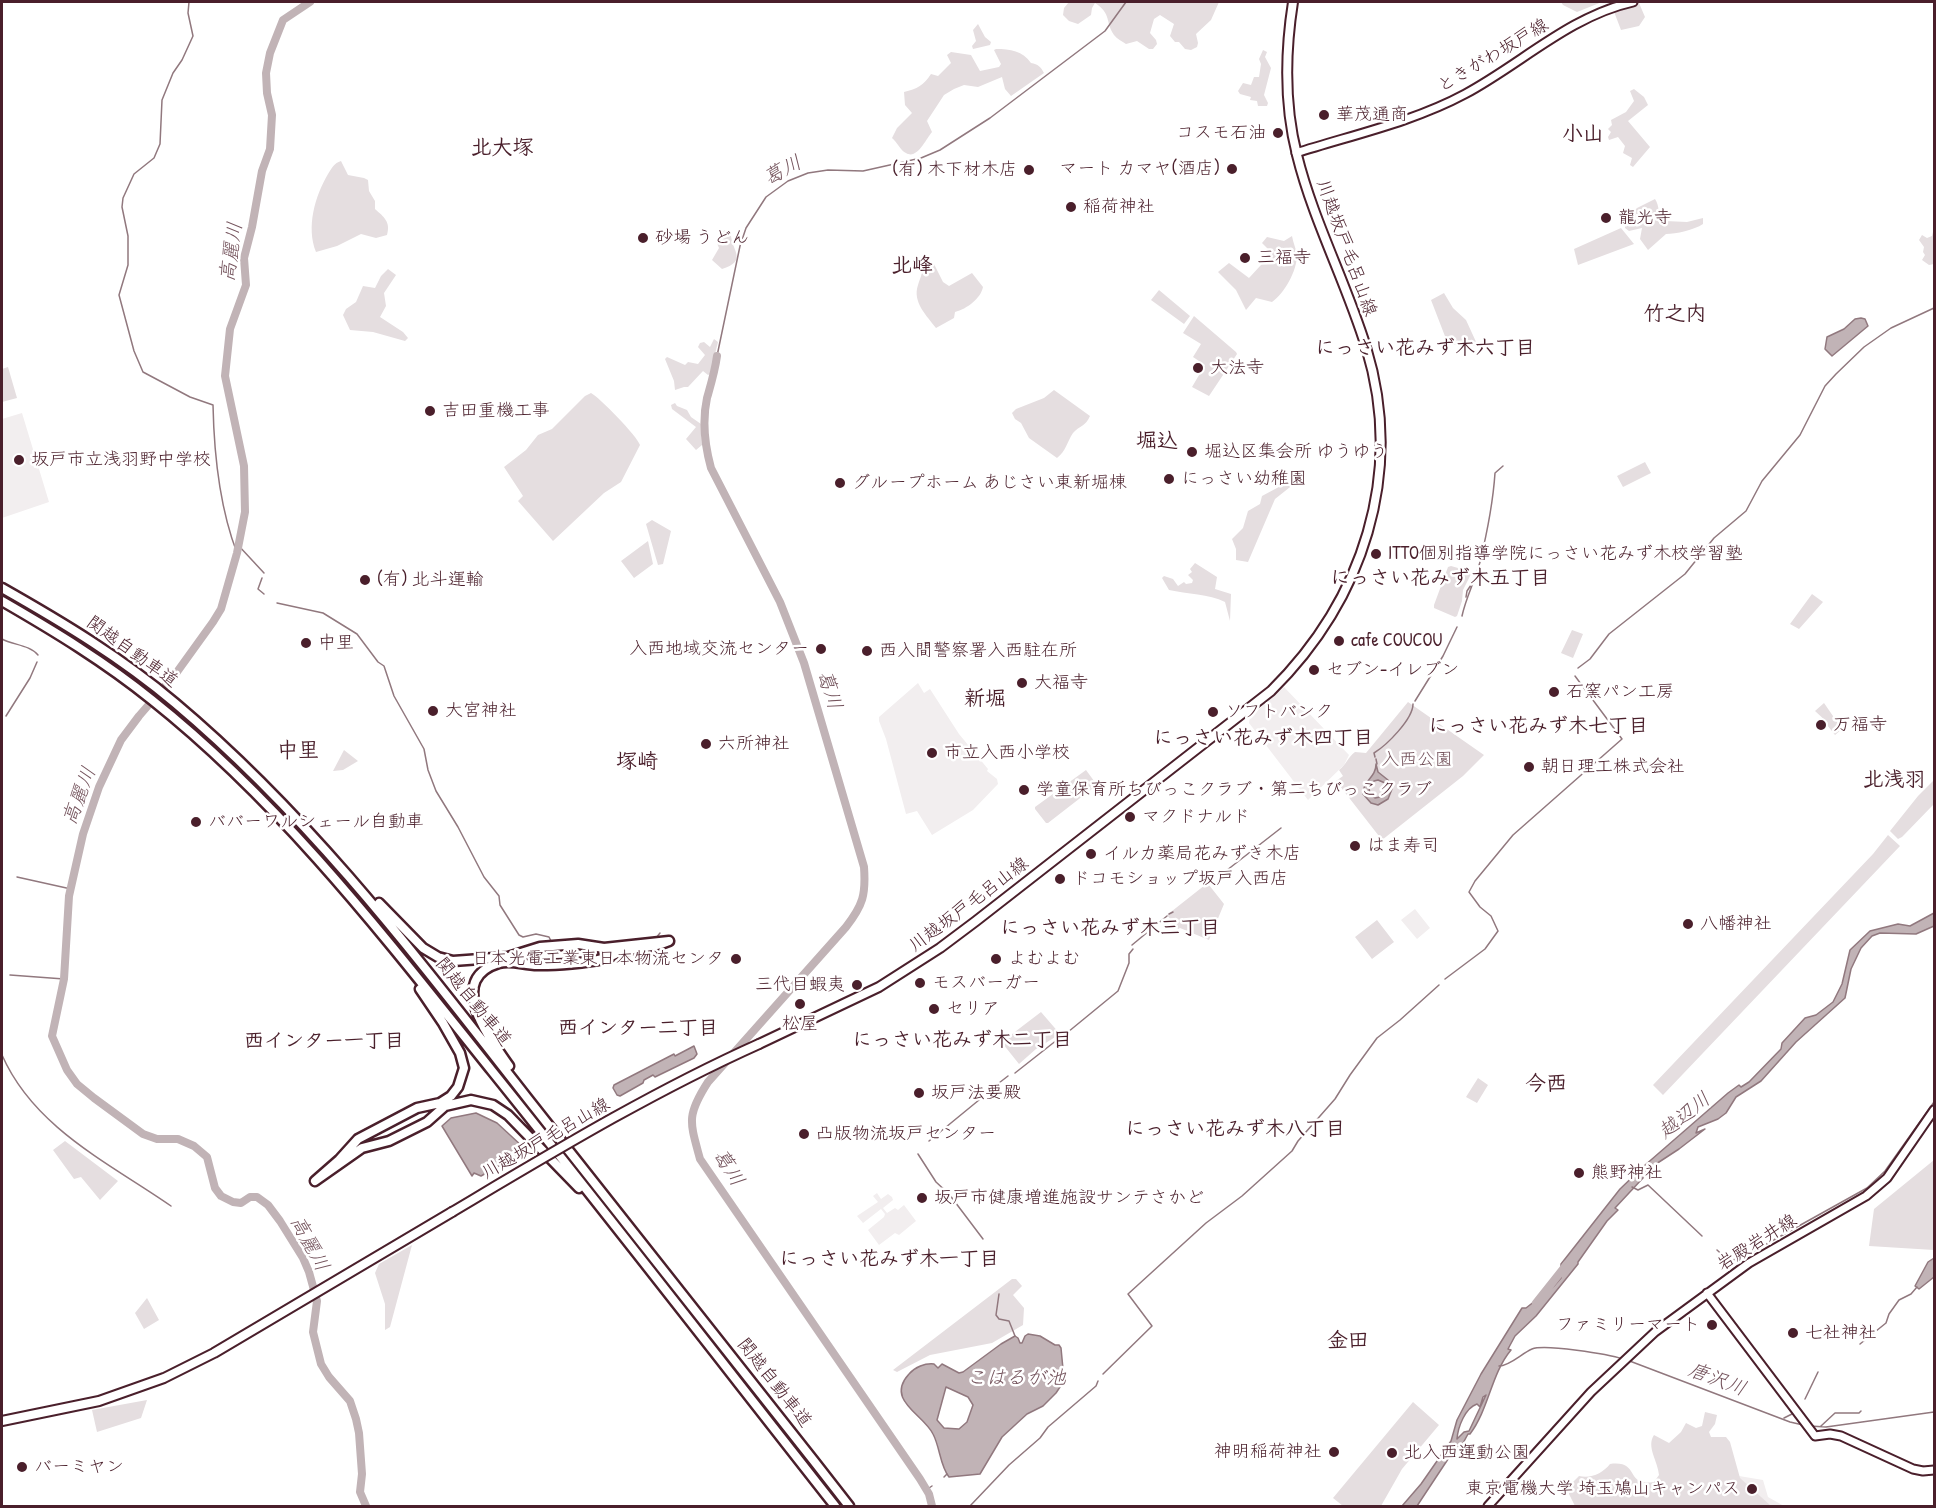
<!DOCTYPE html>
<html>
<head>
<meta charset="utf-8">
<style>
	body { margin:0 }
	#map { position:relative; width:1936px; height:1508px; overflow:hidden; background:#fff; font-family:"Patrick Hand",sans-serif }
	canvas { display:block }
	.frame { position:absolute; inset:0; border:3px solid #4a1f2b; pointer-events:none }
</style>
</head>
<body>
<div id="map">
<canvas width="1936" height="1508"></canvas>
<div class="frame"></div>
</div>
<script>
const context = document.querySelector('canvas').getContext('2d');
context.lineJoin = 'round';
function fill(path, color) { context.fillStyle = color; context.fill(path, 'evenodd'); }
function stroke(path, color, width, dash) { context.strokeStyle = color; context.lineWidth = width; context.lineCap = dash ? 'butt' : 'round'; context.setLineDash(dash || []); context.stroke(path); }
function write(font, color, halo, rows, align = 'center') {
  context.font = font + ' "Patrick Hand","Klee One",sans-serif'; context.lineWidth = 5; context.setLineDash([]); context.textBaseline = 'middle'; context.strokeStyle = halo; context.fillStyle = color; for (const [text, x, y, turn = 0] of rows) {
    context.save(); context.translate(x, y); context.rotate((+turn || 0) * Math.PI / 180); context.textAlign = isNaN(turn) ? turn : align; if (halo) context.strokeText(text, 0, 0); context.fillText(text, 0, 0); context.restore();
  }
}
fill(new Path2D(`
	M22,413l27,89 -47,16v-99z
	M918,683l6,10 6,-4 29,45 29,35 -1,2 10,8 1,5 -25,26 -41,25 -15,-24 -11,3 -20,-75 -7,-18v-4z
	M1284,687l65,68 -5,10 -36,35 -59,-77 1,-6z
	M1415,909l15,19 -13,11 -16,-19z
	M877,1193l4,6 7,-5 4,3 1,3 -10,8 4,5 8,-5 3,2 6,-5 12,16 -17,14 -4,-2 -16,12 -11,-15 16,-13 1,-3 -4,-5 -18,14 -6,-7 21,-14 -5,-6z
	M1739,1476l24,4 5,17 16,9h-48z`), '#f2eeef');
fill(new Path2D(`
	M1069,2h150l-8,18 -15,14 2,9 -1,4 -6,3 -6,-1 -6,-7h-4l-5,-6 4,-12 -14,-9 -6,4 -4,14 6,7 1,4 -4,5h-4l-12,-8 -11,3c-4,-3 -9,-5 -12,-9 -9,-13 -2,-21 -19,-32l-3,5 -1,7 -13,9 -9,-3 -6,-6 1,-7z
	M1561,2h41l-25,10 -14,-7z
	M1639,3l6,14 -6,9 -18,4 -8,-21z
	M978,24l7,13 6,5 -1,3 -17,4 -1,-3 4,-5 -3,-11z
	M996,49c14,0 27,2 35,14 7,1 10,4 13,10l-33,23 -6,-7 -3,-12 -24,10 -14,-2 -10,4 -10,6 -17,26 5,11c-6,7 -15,28 -26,21 -5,-2 -9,-11 -14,-15l5,-10 15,-15 -7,-8 -1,-13c13,-3 20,-7 27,-18l7,2 13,-13 -4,-8 4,-3 20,3 9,16 19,-4 2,-3 -7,-14z
	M1263,50l4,2 -2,5 6,11 -7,27 4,8 -1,3h-9l-1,-5 -7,-1 1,-3 -11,-3 -2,-3 5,-8 8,2 3,-8h5l2,-13 -2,-5z
	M1634,89l10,8 4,8 -20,16 22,26 -17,20 -3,-2 2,-7 -9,-5 2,-7 -7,-9 -9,3 -1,-3 3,-5 -3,-3 4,-4 -1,-5 15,-8 8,-11 -4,-10z
	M341,161l7,14 16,3 4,2 1,11 6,10v8c9,8 16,13 12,26l-11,3 -15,-4 -24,12 -21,6c-10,-25 -1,-56 12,-78 4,-6 6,-11 13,-13z
	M1655,199c5,7 2,16 10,22l22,1 16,-4v6c-9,6 -27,10 -37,10l-18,16 -8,-11 2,-11 -13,3 -4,-3v-3l6,-6 -1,-4 7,-7z
	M1621,228l13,16 -56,21 -4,-16z
	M1934,228v36l-5,1 -7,-5 3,-5 -2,-3 1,-5 -5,-7 3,-5 5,3 5,-2z
	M725,230l6,6c2,16 16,25 -9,33l-10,-9 7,-12c-4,-8 0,-13 6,-18z
	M1292,236c1,6 4,13 5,19 0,16 -13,39 -25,47l-16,-4 -10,12 -10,-20 -18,-18 11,-9 20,15 23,-25 -10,-10 5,-6 17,4z
	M923,262h10l10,20 6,4 23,-13 11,14c-2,11 -16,22 -28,25l-1,6 -18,10c-9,-12 -24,-26 -18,-43 3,-9 5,-13 5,-23z
	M388,269l8,6 -12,18 2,13 -6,11 23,15 5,6 -3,3 -32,-9 -23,-2 -7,-15 3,-6 10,-7 7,-16 12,2 6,-12z
	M1159,290l31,26 -6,8 -33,-24z
	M1444,293l9,15 13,12 11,24 -1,2 -28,-2 -17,-44z
	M1194,316l42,36 1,2 -28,42 -17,-9 13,-22 -12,-8 8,-13 -18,-11z
	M714,339l4,3 -8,32 -2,1 -5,-4 -15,16h-4l-9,3 -1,-9 -9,-22 2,-2 18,8 3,-3 10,2 7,-9 -7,-8 2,-4 4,-1 6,5z
	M8,367l9,31 -15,4v-33z
	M1054,390l36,26c-4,10 -11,10 -17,17 -6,9 -7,18 -16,25l-28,-20 -8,-15 -6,-4 -3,-6 4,-4 28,-11z
	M591,393c8,4 47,44 49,52l-19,37 -17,11 -51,48 -35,-40 5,-5 -19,-29 22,-17 12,-15 14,-6 33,-33z
	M675,403l2,3 10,4 4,7 10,7 1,21 -6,5 -10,-11 10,-12 -24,-18 -1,-4z
	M1645,462l6,11 -28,14 -6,-11z
	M1298,469l5,3 1,4 -29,23 -27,63 -12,-2v-11l-4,-10 11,-11 5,-17 12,-7 2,-8 28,-15z
	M652,520l19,11 -8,33 -5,1 -12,-41z
	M648,541l5,23 -19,14 -13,-17z
	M1195,563l22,14 -2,12 16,5 -1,27 -5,-19c-16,-8 -38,-8 -56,-12l-7,-12 2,-2 9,3 5,7 6,-4 2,2 6,-1 1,-3 -5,-5 4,-3 -2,-3z
	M1451,566l21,6 -9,18 -1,11 -5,15 -2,1 -21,-9v-3l14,-38z
	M1812,594l11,8 -24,27 -9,-5z
	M1572,630l11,4 -10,24 -12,-5z
	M1408,702l76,53 -21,21 -81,64 -46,-59 7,-5 -4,-6c7,-5 9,-13 16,-18l11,1z
	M1824,703l18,26 -7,6 -8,-10 1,-2 -13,-12z
	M344,750l14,11 -15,9 -10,1z
	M1086,770l11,15 -49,38h-2l-11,-14v-2z
	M1934,780v24l-32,33 -4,2 -8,-8 28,-35z
	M1888,835l12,11 -237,249 -10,-10 220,-231z
	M1205,885h4l15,19 -15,36 -29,-12 -2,1 -11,-14z
	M1377,920l17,22 -22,17 -17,-22z
	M1041,1012l19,22 -24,15 -17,15 -16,-20v-3z
	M1478,1078l10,7 -11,18 -11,-6z
	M65,1141l53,40 -18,19 -19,-23 -7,2 -21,-29z
	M1934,1160v90l-65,-4 5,-37z
	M412,1245l-22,82 -5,3v-26l-10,-31 4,-9z
	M1012,1279h4l6,7 -9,9 11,13 -1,17 -31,18 -62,12 -33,17 -4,-2z
	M147,1298l12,22 -15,9 -9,-16z
	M147,1400l-6,18 -44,14 -5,-22z
	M1413,1402l26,23 -37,44 -21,37h-38l-10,-8z
	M1705,1412l12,3 -2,9 -6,8 2,5h15l4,5 10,36 31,28h-196l-6,-12v-8l10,-10c12,3 24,-3 31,-12 31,-4 14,23 44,18l5,-7c-1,-14 -13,-28 -5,-40l15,8 12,-11 5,-9 10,5 6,-2z`), '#e5dee0');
const water = new Path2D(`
	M1861,318l4,1 3,7 -36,30 -7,-7 2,-12 17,-8 11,-10z
	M1376,764l2,8 10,8 4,9 -4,10 -10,6 -7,-2 -8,-9c0,-14 13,-16 13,-30zM1378,780l7,3 1,7 -6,7 -5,1 -5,-4 -1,-6 5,-7z
	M1934,913v13l-18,8 -36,-1 -8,3 -11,12 -10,21 -6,29 -49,44 -35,39 -25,16 -10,16 -8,6 -20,8 -2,6 9,-4 -26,20 -23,15 -41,44 3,2 -11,11 -29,41v2l-42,52 -21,20 -7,13 3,1c-20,24 -22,59 -41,84h-2l-6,11 -6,2 -39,59h-15l19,-22 30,-43 6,-21 24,-46 41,-66h4l28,-22 7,-8v-14l59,-75 24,-23 84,-73 11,-8 2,2 8,-5 32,-33 1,-6 23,-25 11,-3 17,-13 9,-18 8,-34 20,-19 28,-7 12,2zM1486,1395l-17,36 -5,1 -7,7c1,-12 8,-31 20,-35l3,3 3,-10z
	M694,1046l3,8 -3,4 -39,19 -2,-2 -9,5 -1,3 -23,13 -3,-1 -4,-7 1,-3 60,-31 1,2z
	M476,1113l21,10 26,24v5l-42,24 -7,-3 -2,3 -30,-50 9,-8z
	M1934,1258v19l-15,12 -4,-3 13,-24z
	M1028,1334l12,2 15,9h4l2,3 2,21 -1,15 -6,9 -13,13 -16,8 -25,23 -22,37 -31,3c-9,-11 -9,-30 -16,-43 -10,-20 -48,-34 -24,-60 6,-7 16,-11 25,-10l4,4 4,-4 17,9 4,-1 38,-28 14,-8 3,2 2,5h2l3,-7zM946,1387l22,10 5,8 -6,17 -8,7 -15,-1 -7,-8z`);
fill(water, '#c1b3b6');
stroke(water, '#91787e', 1.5);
stroke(new Path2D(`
	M189,2l-1,11 5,23 -11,24 -9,13 -11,27 -2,44 -6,14 -20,16 -11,24 -1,9 6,29v29l-9,30 15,56 9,21 47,25 23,8c1,50 6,101 24,148
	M717,356l23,-110 6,-18 20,-31 22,-16 20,-8 20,-3 35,1 58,-13 19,-8 50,-32 115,-87 21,-29
	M238,545l26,28
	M262,578l-4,11 6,5
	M1466,597l1,-6 4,-6
	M277,603l46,10 34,21 21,28 6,4 10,30 30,53 4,21 8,21 22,36 26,50 15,19 1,9 19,30 4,2 13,-3 13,3 2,4 27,-1
	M1462,616c4,-19 13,-35 18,-54 7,-29 13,-59 15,-89l8,-7
	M2,639c11,6 28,6 36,16
	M1578,668l12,-9 19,-25 76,-60 29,-36 32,-27 16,-30 38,-46 25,-49 11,-12 28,-27 27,-19 43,-20
	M1415,701l28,-45 14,-29
	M6,716l24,-38 7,-16
	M1375,757l-1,-4c13,-8 39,-34 39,-49
	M1376,759l1,5
	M1222,874l59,-46
	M17,877l54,12
	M1169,914l4,-2
	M656,938l4,-5
	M1132,945l35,-29
	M10,975l54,4
	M1445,979l40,-30 13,-18 -7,-15 -11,-9 -11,-15 6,-11 38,-46 109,-96 -47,-63
	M1068,1032l50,-41 11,-28v-9l4,-5
	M2,1055c32,73 107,108 169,151
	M1015,1073l47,-37
	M986,1093l22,-17
	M929,1141l50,-41
	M918,1154l18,28 13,12 34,45
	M1632,1187l6,3 10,-5 54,51
	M1717,1250l12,11 14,-4 124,-69 18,-17 49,-69
	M999,1294l-3,21 3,4 10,2 6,15
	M1860,1344l26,-21 3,-9 10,-14 12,-6 6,-7
	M1627,1360l163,62 13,3
	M1499,1366c11,0 23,-13 33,-17 13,-5 76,5 91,10
	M1103,1374l49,-48 -24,-32 78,-71 36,-27 50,-45 6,-10 37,-42 15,-24 27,-37 23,-18 39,-35
	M1805,1399l13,-27
	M1784,1418l8,-4
	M1810,1426l16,1 108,-15
	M1821,1426l14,-13h24l2,-2
	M944,1477l3,-3
	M926,1490l6,-4
	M970,1506l39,-41 31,-27 8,-11 48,-41 2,-5`), '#91787e', 1.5);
stroke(new Path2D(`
	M310,2l-27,18 -13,33 -4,20 1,20 5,22 -2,34 -8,22 -10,56 -8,31 2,27 -16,44 -5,47 19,90 1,46 -8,41 -16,56 -8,13 -36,50 -38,44 -18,24 -22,47 -16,47 -14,62 -5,83 -12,57 15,34 10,14 17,14 49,36 14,5h21l16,7 13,11 8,31 6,8 12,6 8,1 9,-6h7l11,8 12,16 23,37 6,14 8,29 -4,31 8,32 8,13 21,24 6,18 3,14 3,41 -2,18 6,14
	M717,356c-2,15 -6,28 -10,42 -5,23 -2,48 4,70l69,134 24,61 60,204c2,28 -1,38 -18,60l-138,155c-22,34 -18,40 -8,77l220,320 9,15 3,12
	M1536,1303l31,-39`), '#c1b3b6', 8);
const secondary = new Path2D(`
	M1296,153c56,-18 117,-31 169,-59 56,-30 105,-78 168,-92
	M1707,1293l108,143 15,-2 11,2 72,33 10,2 11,-1
	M1488,1506l103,-114 64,-60 94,-69 117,-67 21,-18 47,-68`);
const primary = new Path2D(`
	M759,1044l120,-57 61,-39 36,-27 295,-230c92,-91 134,-217 95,-344 -20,-65 -53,-127 -69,-192 -13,-51 -12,-102 -4,-153
	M2,1421l97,-20 65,-23 50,-25 238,-141`);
const highway = new Path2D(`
	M2,588c60,34 120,70 173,115 137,115 244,257 353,396 108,136 215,271 321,407
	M2,601c52,30 103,61 150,99 132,105 235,240 340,371 116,144 229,290 343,435
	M379,903l44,45 15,9 15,4 55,-4 32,-10 38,-3 26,4 65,-7c-16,7 -32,6 -49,11 -6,2 -11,6 -17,7 -16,4 -46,6 -63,6 -15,1 -27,-6 -41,-2 -55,17 -8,77 10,103
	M420,989l23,34 17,30 4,15 -6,19 -7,9 -11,7 -23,5 -59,31 -19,21 -24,21 47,-33 27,-7 38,-19 18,-16 26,-6 22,5 15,10 71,73`);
stroke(secondary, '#4a1f2b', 11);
stroke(primary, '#4a1f2b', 12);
stroke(highway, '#4a1f2b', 13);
stroke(secondary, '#fff', 7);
stroke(primary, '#fff', 8);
stroke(highway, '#fff', 8);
const primaryBridge = new Path2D(`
	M452,1212c101,-60 200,-120 307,-168`);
stroke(primaryBridge, '#4a1f2b', 12, []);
stroke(primaryBridge, '#fff', 8);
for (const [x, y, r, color] of [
	[1324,115,6,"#4a1f2b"],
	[1278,133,6,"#4a1f2b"],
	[1232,169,6,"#4a1f2b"],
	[1029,170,6,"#4a1f2b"],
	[1071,207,6,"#4a1f2b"],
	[1606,218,6,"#4a1f2b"],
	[643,238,6,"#4a1f2b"],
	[1245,258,6,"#4a1f2b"],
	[1198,368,6,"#4a1f2b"],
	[430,411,6,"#4a1f2b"],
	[1192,452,6,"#4a1f2b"],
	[19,460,6,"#4a1f2b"],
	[1169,479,6,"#4a1f2b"],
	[840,483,6,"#4a1f2b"],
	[1376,554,6,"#4a1f2b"],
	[365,580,6,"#4a1f2b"],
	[1339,641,6,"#4a1f2b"],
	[306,643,6,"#4a1f2b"],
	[821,649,6,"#4a1f2b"],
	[867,651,6,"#4a1f2b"],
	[1314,670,6,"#4a1f2b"],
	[1022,683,6,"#4a1f2b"],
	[1554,692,6,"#4a1f2b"],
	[433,711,6,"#4a1f2b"],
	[1213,712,6,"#4a1f2b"],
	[1821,725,6,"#4a1f2b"],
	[706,744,6,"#4a1f2b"],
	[932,753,6,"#4a1f2b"],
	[1529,767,6,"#4a1f2b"],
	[1024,790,6,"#4a1f2b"],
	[1130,817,6,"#4a1f2b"],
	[196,822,6,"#4a1f2b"],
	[1355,846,6,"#4a1f2b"],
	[1091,854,6,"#4a1f2b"],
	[1060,879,6,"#4a1f2b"],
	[1688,924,6,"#4a1f2b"],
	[736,959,6,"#4a1f2b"],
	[996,959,6,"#4a1f2b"],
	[920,983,6,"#4a1f2b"],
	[857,985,6,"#4a1f2b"],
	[800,1004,6,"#4a1f2b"],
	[934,1009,6,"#4a1f2b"],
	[919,1093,6,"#4a1f2b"],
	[804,1134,6,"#4a1f2b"],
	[1579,1173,6,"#4a1f2b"],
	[922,1198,6,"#4a1f2b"],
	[1712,1325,6,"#4a1f2b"],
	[1793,1333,6,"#4a1f2b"],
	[1334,1452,6,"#4a1f2b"],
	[1392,1453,6,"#4a1f2b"],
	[22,1467,6,"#4a1f2b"],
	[1752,1489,6,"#4a1f2b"]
]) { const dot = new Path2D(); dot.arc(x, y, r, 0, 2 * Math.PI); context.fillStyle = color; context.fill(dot); stroke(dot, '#fff', 2); }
write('18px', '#4a1f2b', '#fff', [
	["ときがわ坂戸線",1493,56,-31],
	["川越坂戸毛呂山線",1346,248,70],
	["関越自動車道",132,652,36],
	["川越坂戸毛呂山線",969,905,-37],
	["関越自動車道",473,1002,51],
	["川越坂戸毛呂山線",546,1139,-30],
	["岩殿岩井線",1757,1243,-32],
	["関越自動車道",774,1383,52]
]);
write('18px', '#4a1f2b', '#fff', [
	["華茂通商",1336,115],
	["コスモ石油",1266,133,"right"],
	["マート カマヤ(酒店)",1220,169,"right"],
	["(有) 木下材木店",1017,170,"right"],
	["稲荷神社",1083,207],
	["龍光寺",1618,218],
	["砂場 うどん",655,238],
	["三福寺",1257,258],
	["大法寺",1210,368],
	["吉田重機工事",442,411],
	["堀込区集会所 ゆうゆう",1204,452],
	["坂戸市立浅羽野中学校",31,460],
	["にっさい幼稚園",1181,479],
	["グループホーム あじさい東新堀棟",852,483],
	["ITTO個別指導学院にっさい花みず木校学習塾",1388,554],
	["(有) 北斗運輸",377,580],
	["cafe COUCOU",1351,641],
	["中里",318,643],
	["入西地域交流センター",809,649,"right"],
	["西入間警察署入西駐在所",879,651],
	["セブン-イレブン",1326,670],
	["大福寺",1034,683],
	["石窯パン工房",1566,692],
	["大宮神社",445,711],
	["ソフトバンク",1225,712],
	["万福寺",1833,725],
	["六所神社",718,744],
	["市立入西小学校",944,753],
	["朝日理工株式会社",1541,767],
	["学童保育所ちびっこクラブ・第二ちびっこクラブ",1036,790],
	["マクドナルド",1142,817],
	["ババーワルシェール自動車",208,822],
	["はま寿司",1367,846],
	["イルカ薬局花みずき木店",1103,854],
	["ドコモショップ坂戸入西店",1072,879],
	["八幡神社",1700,924],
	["日本光電工業東日本物流センタ",724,959,"right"],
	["よむよむ",1008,959],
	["モスバーガー",932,983],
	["三代目蝦夷",845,985,"right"],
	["セリア",946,1009],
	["松屋",800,1024,"center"],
	["坂戸法要殿",931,1093],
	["凸版物流坂戸センター",816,1134],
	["熊野神社",1591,1173],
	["坂戸市健康増進施設サンテさかど",934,1198],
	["ファミリーマート",1700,1325,"right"],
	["七社神社",1805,1333],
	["神明稲荷神社",1322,1452,"right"],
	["北入西運動公園",1404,1453],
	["バーミヤン",34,1467],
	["東京電機大学 埼玉鳩山キャンパス",1740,1489,"right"]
], 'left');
write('18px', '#714f58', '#fff', [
	["入西公園",1417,760]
]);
write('italic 20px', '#74535c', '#fff', [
	["葛川",783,171,-28],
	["高麗川",232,252,-82],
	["葛川",829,690,73],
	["高麗川",80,796,-69],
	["越辺川",1685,1116,-39],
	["葛川",728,1168,58],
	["高麗川",309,1244,62],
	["こはるが池",1016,1379],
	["唐沢川",1717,1380,21]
]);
write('bold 20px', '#4a1f2b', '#fff', [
	["にっさい花みず木六丁目",1425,349],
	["にっさい花みず木五丁目",1440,579],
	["にっさい花みず木七丁目",1538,727],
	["にっさい花みず木四丁目",1263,739],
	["にっさい花みず木三丁目",1110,929],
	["西インター二丁目",638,1029],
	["にっさい花みず木二丁目",962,1041],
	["西インター一丁目",324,1042],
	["にっさい花みず木八丁目",1235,1130],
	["にっさい花みず木一丁目",889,1260]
]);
write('bold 21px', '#4a1f2b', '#fff', [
	["小山",1583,134],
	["北大塚",502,148],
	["北峰",912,266],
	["竹之内",1675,314],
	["堀込",1157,441],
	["新堀",985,699],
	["中里",298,751],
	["塚崎",637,762],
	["北浅羽",1894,780],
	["今西",1546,1084],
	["金田",1348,1341]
]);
</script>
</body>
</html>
